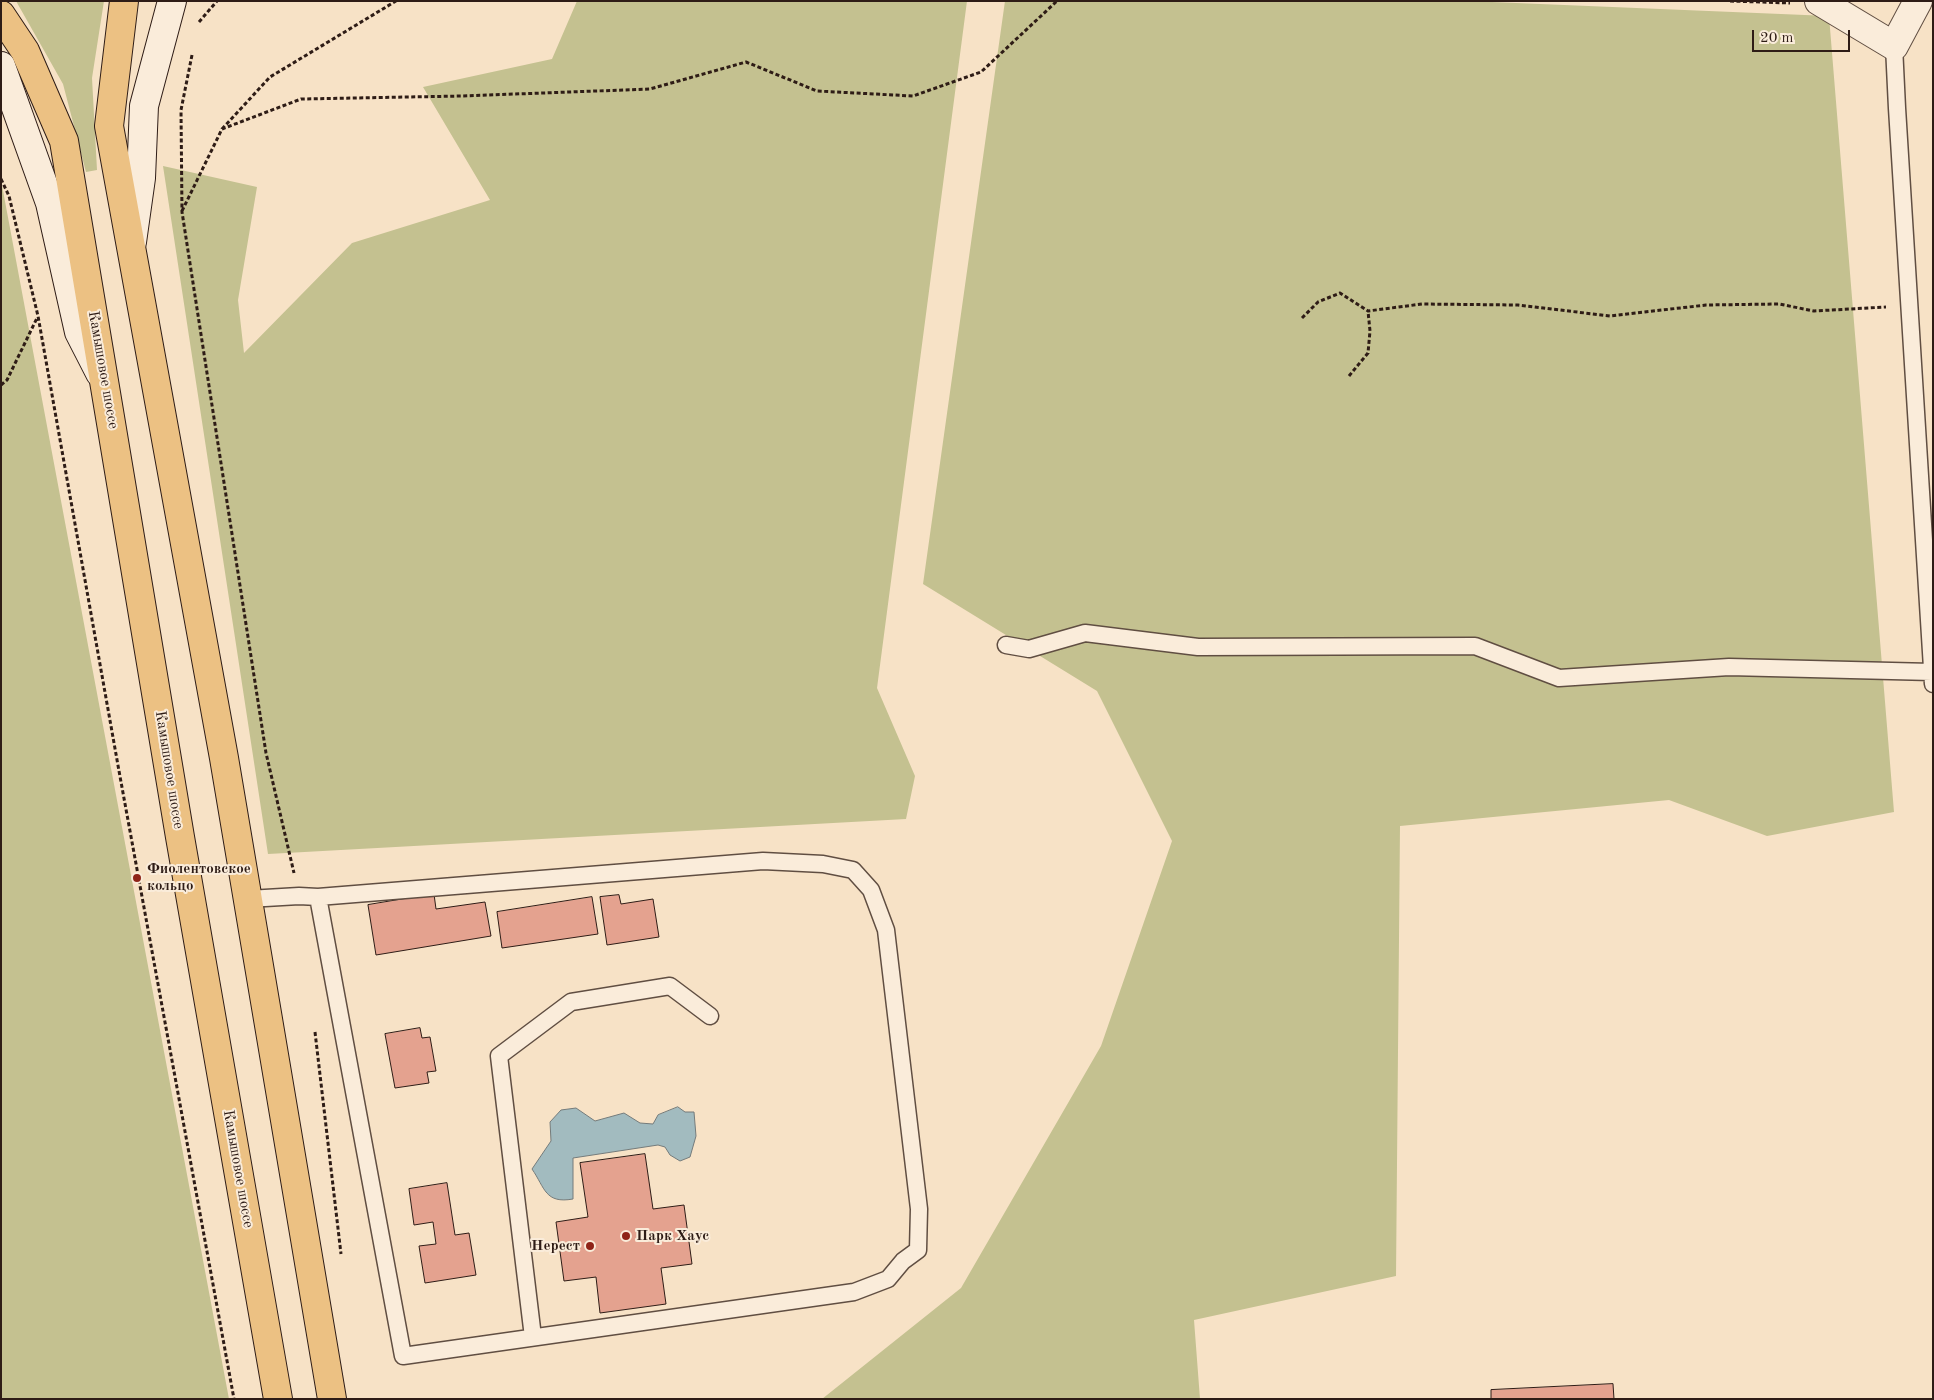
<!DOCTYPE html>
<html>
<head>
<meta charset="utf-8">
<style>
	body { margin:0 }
	#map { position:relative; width:1934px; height:1400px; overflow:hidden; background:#f7e2c6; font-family:"Old Standard TT",serif }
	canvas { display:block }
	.frame { position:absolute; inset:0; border:2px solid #2e1c16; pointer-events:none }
	.scale { position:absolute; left:1752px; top:30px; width:98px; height:22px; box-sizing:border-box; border:2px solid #2e1c16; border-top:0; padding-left:6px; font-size:15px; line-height:18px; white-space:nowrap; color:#2e1c16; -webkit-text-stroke:4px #faecda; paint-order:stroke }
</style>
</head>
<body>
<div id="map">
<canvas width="1934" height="1400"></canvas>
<div class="frame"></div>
<div class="scale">20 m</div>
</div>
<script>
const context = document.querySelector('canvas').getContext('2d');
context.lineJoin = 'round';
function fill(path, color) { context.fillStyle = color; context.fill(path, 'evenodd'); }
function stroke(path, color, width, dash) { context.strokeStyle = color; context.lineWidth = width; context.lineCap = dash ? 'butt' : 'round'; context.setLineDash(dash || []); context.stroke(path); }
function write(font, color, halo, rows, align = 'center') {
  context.font = font + ' "Old Standard TT",serif'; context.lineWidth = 4; context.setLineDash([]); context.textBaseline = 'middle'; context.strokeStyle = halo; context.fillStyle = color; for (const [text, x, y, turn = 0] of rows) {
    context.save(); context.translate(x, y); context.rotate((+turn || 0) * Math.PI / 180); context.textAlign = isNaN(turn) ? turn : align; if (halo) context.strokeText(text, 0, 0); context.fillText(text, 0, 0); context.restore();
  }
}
fill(new Path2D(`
	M16,1h88l-12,77 5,92 -11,2 -23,-88z
	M577,1h390l-90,687 38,88 -9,43 -638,35 -105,-688 94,21 -19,113 6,53 108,-110 138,-43 -67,-113 129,-28z
	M1005,1h463l361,15 65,796 -127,24 -98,-36 -269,26 -4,450 -202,44 6,79h-378l139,-111 140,-242 71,-205 -75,-150 -174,-107z
	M1,180l228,1219h-228z`), '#c4c190');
const water = new Path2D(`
	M678,1107l7,5h9l2,24 -6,21 -10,4 -10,-6 -5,-8 -7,-2 -85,13v41c-28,5 -28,-11 -41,-30l19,-28 -1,-19 11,-12 15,-2 19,13 29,-8 16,10 13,1 5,-9z`);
fill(water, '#a2bbbf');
stroke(water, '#747b7b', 1);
const building = new Path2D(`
	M434,894l2,15 49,-7 6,34 -115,19 -8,-50z
	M619,895l2,9 32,-5 6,38 -52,8 -7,-48z
	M592,897l6,37 -96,14 -5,-36z
	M420,1028l2,10 8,-1 6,34 -9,1 2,11 -34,5 -10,-54z
	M645,1154l8,55 31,-4 8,59 -31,4 5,36 -66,9 -4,-36 -32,4 -8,-59 32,-5 -8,-54z
	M447,1183l8,52 14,-2 7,42 -51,8 -6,-37 17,-2 -3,-22 -19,3 -5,-36z
	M1613,1384l1,15h-123v-9z`);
fill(building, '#e4a28f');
stroke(building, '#2e1c16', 1);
const lane = new Path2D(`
	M1894,46l3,62 36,576
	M1006,645l23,4 56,-16 113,14 277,-1 84,32 170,-11 203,5
	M248,899l51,-3 19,1 445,-36 60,3 30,6 18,20 15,40 33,279 -1,41 -15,11 -15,18 -34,13 -451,64 -85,-459
	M533,1337l-34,-281 72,-54 99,-16 40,30`);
const street = new Path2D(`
	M1819,1l75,45 24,-45`);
const secondary = new Path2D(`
	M1,66l49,137 29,129 21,41
	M132,242l9,-64 3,-72 28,-105`);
const primary = new Path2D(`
	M124,1l-15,125 115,632 108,641
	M1,15l24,36 39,90 116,696 98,562`);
stroke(lane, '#604e42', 19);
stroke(street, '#604e42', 30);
stroke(secondary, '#2e1c16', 30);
stroke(primary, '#2e1c16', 30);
stroke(new Path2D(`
	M1730,1l60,2
	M199,22l18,-21
	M192,55l-11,55 1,102 84,541 28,120
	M222,129l48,-52 126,-76
	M1,179l8,17 29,120 81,455 115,628
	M182,211l40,-82 79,-30 161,-3 188,-7 96,-27 71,29 96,5 68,-24 76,-71
	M1302,318l16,-16 22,-9 28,18 54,-7 96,1 92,11 96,-11 73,-1 35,7 72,-4
	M1349,376l19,-23 2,-22 -2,-20
	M1,385l6,-5 30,-62
	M315,1032l26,222`), '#2e1c16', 3, [4, 2.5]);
stroke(lane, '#faecda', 16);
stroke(street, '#faecda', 28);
stroke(secondary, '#faecda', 28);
stroke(primary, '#ecc183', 28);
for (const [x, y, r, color] of [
	[137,878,5,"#8f2418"],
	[626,1236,5,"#8f2418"],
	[590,1246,5,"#8f2418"]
]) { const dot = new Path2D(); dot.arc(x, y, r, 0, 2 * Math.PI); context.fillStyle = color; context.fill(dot); stroke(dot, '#faecda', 2); }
write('15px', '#2e1c16', '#faecda', [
	["Камышовое шоссе",103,370,80],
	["Камышовое шоссе",169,770,81],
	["Камышовое шоссе",238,1169,80]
]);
write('bold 15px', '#2e1c16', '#faecda', [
	["Фиолентовское",147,869],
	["кольцо",147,886],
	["Парк Хаус",636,1236],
	["Нерест",580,1246,"right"]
], 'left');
</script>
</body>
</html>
